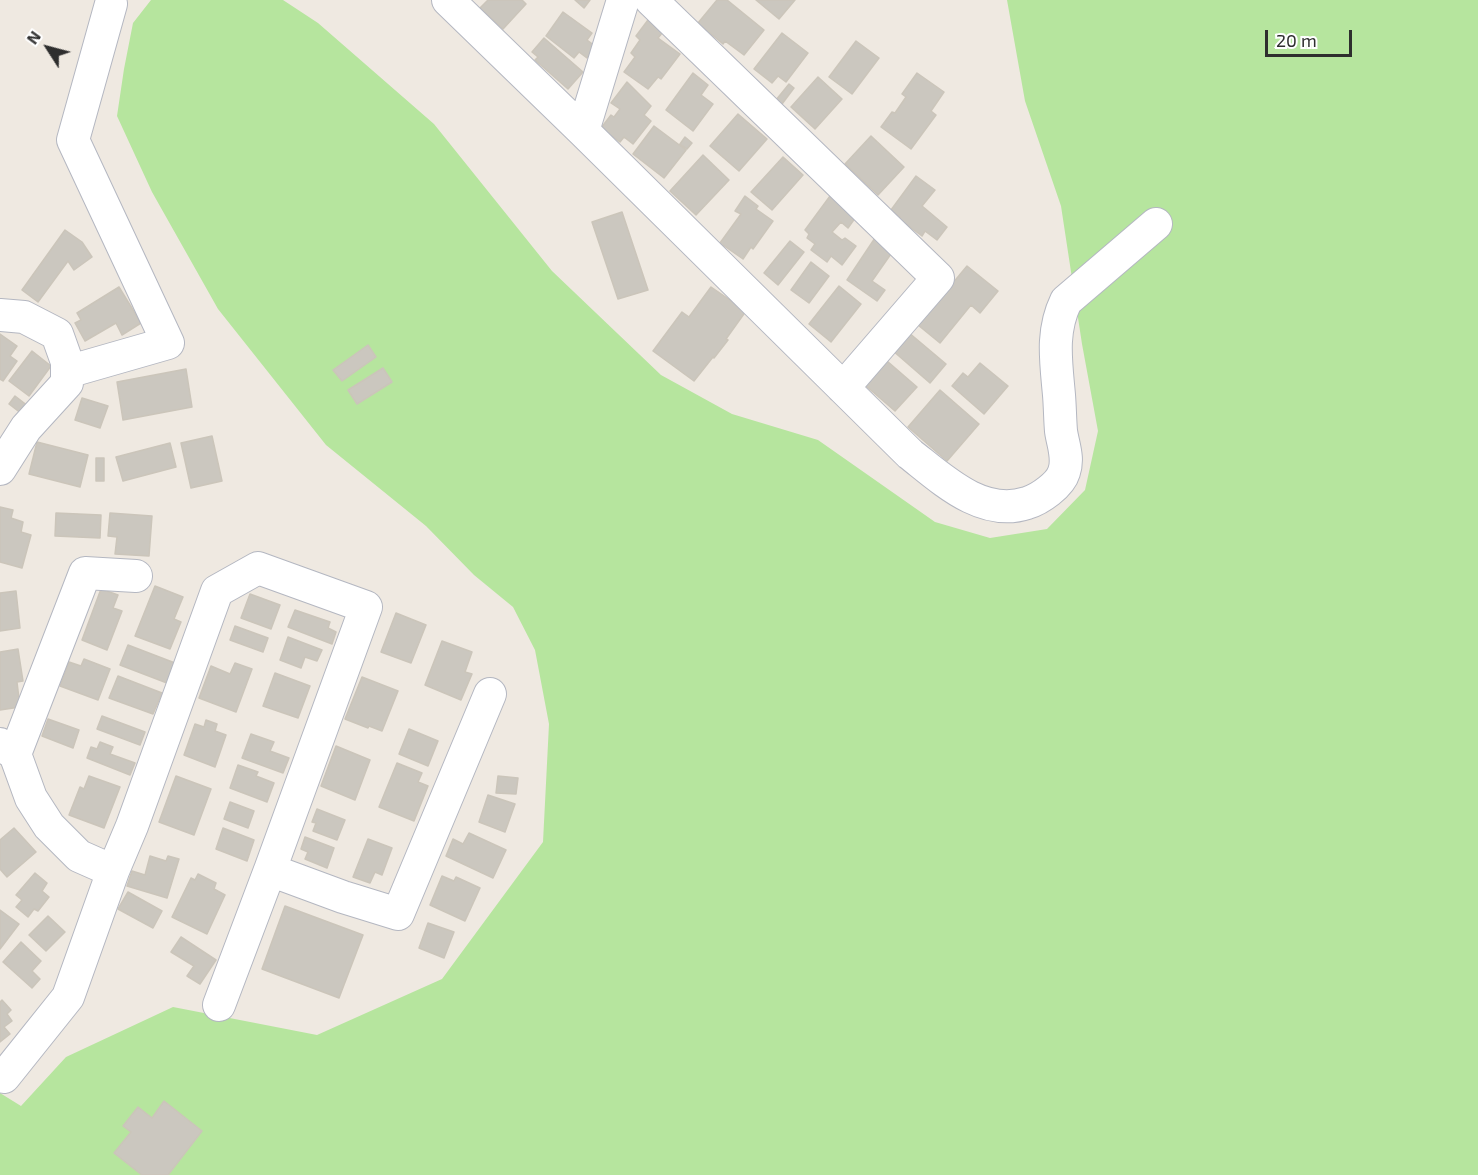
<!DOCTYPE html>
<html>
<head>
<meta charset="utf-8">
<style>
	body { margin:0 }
	#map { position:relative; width:1478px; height:1175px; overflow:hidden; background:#efe9e1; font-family:"Exo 2",sans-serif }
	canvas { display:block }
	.north { position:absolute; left:18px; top:18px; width:60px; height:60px; -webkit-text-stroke:4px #fff; paint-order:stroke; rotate:306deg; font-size:16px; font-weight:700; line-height:24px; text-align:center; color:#2e2e2e }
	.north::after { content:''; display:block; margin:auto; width:21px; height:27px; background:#2e2e2e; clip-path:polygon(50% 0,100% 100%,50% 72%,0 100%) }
	.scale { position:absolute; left:1265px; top:30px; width:87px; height:27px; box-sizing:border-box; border:3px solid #2e2e2e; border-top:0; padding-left:8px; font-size:18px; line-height:21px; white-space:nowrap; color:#2e2e2e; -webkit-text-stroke:4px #fff; paint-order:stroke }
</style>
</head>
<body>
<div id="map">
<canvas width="1478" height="1175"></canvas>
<div class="north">N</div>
<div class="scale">20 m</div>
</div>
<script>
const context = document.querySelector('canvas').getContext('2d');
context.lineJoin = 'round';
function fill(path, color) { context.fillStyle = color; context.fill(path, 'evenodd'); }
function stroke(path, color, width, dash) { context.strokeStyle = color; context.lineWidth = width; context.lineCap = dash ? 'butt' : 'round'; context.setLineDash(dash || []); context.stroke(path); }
fill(new Path2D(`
	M151,0h132l35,23 116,101 118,147 109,104 71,39 86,26 117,82 55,16 57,-9 38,-39 13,-59 -16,-87 -21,-138 -36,-105 -18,-101h471v1175h-1478v-82l21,13 45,-49 107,-50 144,28 125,-56 101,-137 6,-118 -14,-74 -22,-43 -39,-32 -48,-49 -100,-81 -108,-136 -66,-117 -35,-76 7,-47 9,-46z`), '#b6e59e');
const building = new Path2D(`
	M488,0h34l4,4 -23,25 -23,-21z
	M575,0h15l-6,8z
	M717,0h10l37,30 -20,25 -19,-14 -2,3 -25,-21z
	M756,0h39l-16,19z
	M563,12l29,21 -5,7 8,6 -8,12 -8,-6 -5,6 -28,-22z
	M651,16l16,11 -9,11 22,16 -19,25 -3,-2 -10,12 -24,-17 11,-15 -4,-4 9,-13 -4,-4z
	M782,33l26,20 -22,29 -8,-6 -6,7 -18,-14z
	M544,38l39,34 -15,17 -33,-29 3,-3 -6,-5z
	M856,41l23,17 -27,36 -23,-17z
	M693,73l15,12 -7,10 12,9 -20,27 -27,-21z
	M917,73l27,19 -13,19 5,4 -25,34 -30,-22 11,-15 3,1 11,-16 -4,-3z
	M818,77l24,22 -27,30 -24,-22z
	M627,82l24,24 -7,9 7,6 -18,23 -9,-7 -4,5 -19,-14 10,-13 3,2 6,-8 -9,-6z
	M789,84l5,4 -12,16 -6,-4z
	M738,114l29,25 -28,32 -29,-25z
	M654,126l32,24 -22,28 -31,-24z
	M871,136l33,31 -26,28 -33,-31z
	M685,137l7,6 -5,6 -7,-5z
	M703,155l26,25 -33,35 -26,-24z
	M783,157l20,18 -31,35 -21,-18z
	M916,176l19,14 -13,16 25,21 -10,13 -12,-9 -3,5 -23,-17 1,-2 -9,-7z
	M833,192l25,22 -10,14 -7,-6 -9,10 10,8 3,-2 11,8 -14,19 -11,-9 -4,6 -16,-12 4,-6 -8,-6 2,-4 -4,-4z
	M745,196l13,10 -2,3 17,12 -20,28 -2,-2 -8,12 -23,-16 21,-29 -6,-3z
	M622,212l26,78 -30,9 -26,-77z
	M65,230l17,12 10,15 -18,13 -6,-9 -30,41 -16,-12z
	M875,238l18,13 -21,30 13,9 -8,11 -30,-21z
	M790,241l14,11 -26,33 -14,-12z
	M811,262l18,14 -20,27 -18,-13z
	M967,266l31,25 -18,22 -9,-8 -31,38 -22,-18z
	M839,286l22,18 -30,38 -22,-18z
	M119,287l22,36 -19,12 -6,-12 -31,18 -10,-18 6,-3 -4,-7z
	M711,287l35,24 -20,28 2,1 -14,18 -1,-1 -19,24 -41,-30 29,-39 7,5z
	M908,332l38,32 -16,19 -38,-33z
	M0,334l17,12 -7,10 7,5 -14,20 -3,-2z
	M368,345l8,12 -34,24 -9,-11z
	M32,351l19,15 -22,30 -20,-15z
	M887,361l30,26 -22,24 -29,-25z
	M980,363l28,23 -24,28 -32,-28 11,-13 5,4z
	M383,368l9,14 -35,22 -9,-14z
	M186,369l6,38 -69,13 -6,-38z
	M940,390l39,34 -32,37 -39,-34z
	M15,396l13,10 -6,8 -13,-10z
	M82,398l26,8 -8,22 -25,-8z
	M212,436l10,45 -31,7 -10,-45z
	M37,442l51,13 -8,32 -51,-13z
	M170,443l6,24 -53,14 -7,-24z
	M96,458h8v23h-8z
	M0,507l13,3 -2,8 12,4 -2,10 10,3 -9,33 -22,-6z
	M56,513l45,2 -1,23 -45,-2z
	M110,513l42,3 -3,40 -34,-2 2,-17 -9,-1z
	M155,586l28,11 -9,22 7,3 -11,27 -35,-13z
	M101,589l17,6 -5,13 9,3 -15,39 -25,-10z
	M16,591l4,37 -20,3v-38z
	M250,594l30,11 -9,24 -30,-11z
	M295,610l35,12 -2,6 8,4 -4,12 -44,-17z
	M396,613l30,12 -15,38 -30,-11z
	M235,626l33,12 -5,14 -33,-12z
	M288,637l34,13 -5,11 -12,-4 -4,11 -21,-8z
	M442,641l30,11 -7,20 7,2 -11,26 -36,-15z
	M128,645l47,18 -8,20 -47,-18z
	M18,649l5,32 -6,1 3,25 -20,3v-58z
	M84,659l26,10 -12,31 -38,-14 9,-24 12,4z
	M235,663l17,6 -16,43 -37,-14 12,-32 19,8z
	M275,673l35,13 -12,32 -35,-12z
	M118,676l44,17 -9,21 -44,-16z
	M362,677l36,14 -16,40 -13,-5 -1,2 -23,-9z
	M102,716l43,16 -5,13 -43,-16z
	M48,719l31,11 -6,18 -31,-12z
	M206,720l11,4 -2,7 11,4 -11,32 -31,-12 11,-31 9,3z
	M409,729l29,12 -10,25 -29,-12z
	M251,734l23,8 -4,9 19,7 -6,15 -41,-15z
	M100,742l13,5 -3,7 25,9 -5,12 -43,-17 4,-11 6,2z
	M336,746l34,14 -15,40 -34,-14z
	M397,763l25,10 -4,9 10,4 -14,35 -35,-14z
	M238,765l20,7 -2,4 18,7 -7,19 -37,-14z
	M89,776l31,11 -16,41 -35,-13 11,-28 4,2z
	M176,776l35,13 -17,46 -35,-13z
	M498,776l20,2 -2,16 -20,-1z
	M488,795l27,9 -10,28 -26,-10z
	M230,802l24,9 -6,17 -24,-9z
	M317,809l28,11 -8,20 -24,-9 3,-8 -4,-1z
	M14,828l22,24 -29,25 -7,-8v-29z
	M223,828l31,12 -7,21 -31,-12z
	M469,833l37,17 -13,28 -47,-22 7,-17 10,5z
	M305,837l29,11 -7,20 -22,-9 3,-7 -7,-3z
	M368,839l24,9 -10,27 -7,-3 -5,11 -17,-6z
	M150,856l16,5 2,-5 11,3 -12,39 -40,-12 5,-15 13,4z
	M35,873l12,10 -5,8 7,6 -11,14 -4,-2 -6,8 -12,-10 6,-7 -6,-5z
	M198,874l18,9 -2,6 11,6 -18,39 -35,-17 19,-39 4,2z
	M442,876l12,5 2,-4 24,11 -15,33 -35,-16z
	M128,892l34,19 -9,17 -35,-19z
	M285,906l78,29 -24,63 -77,-29z
	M0,910l19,14 -19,25z
	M48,916l17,16 -19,19 -17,-16z
	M428,923l26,9 -10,26 -25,-10z
	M181,937l35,23 -16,24 -13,-8 7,-10 -23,-14z
	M21,942l20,19 -9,10 8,8 -8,9 -29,-26z
	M2,1000l9,10 -4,4 5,7 -8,6 6,7 -10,8v-40z
	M164,1101l38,30 -34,44h-26l-28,-22 17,-21 -8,-6 15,-19 14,11z`);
fill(building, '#cbc7bf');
stroke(building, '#cbc5ba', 1.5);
const street = new Path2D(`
	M448,0l135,131 327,323c32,25 72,64 117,49 13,-4 33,-18 37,-31 5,-14 -1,-27 -3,-41 -1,-12 -1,-24 -2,-36 -3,-34 -8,-63 7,-94l90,-77
	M651,0l287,278 -95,110
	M583,131l40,-131
	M0,315l24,2 33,17 10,28v21l-41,45 -26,41
	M67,372l101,-29 -95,-203 38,-136
	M0,744l15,10 16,44 18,28 30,30 34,15 19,-45 85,-235 41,-23 108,39 -96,263 73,27 55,17 92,-220
	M15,754l70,-181 51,3
	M219,1005l51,-135
	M4,1077l64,-80 45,-126`);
stroke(street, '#b4b7c1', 34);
stroke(street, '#fff', 32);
</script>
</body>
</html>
